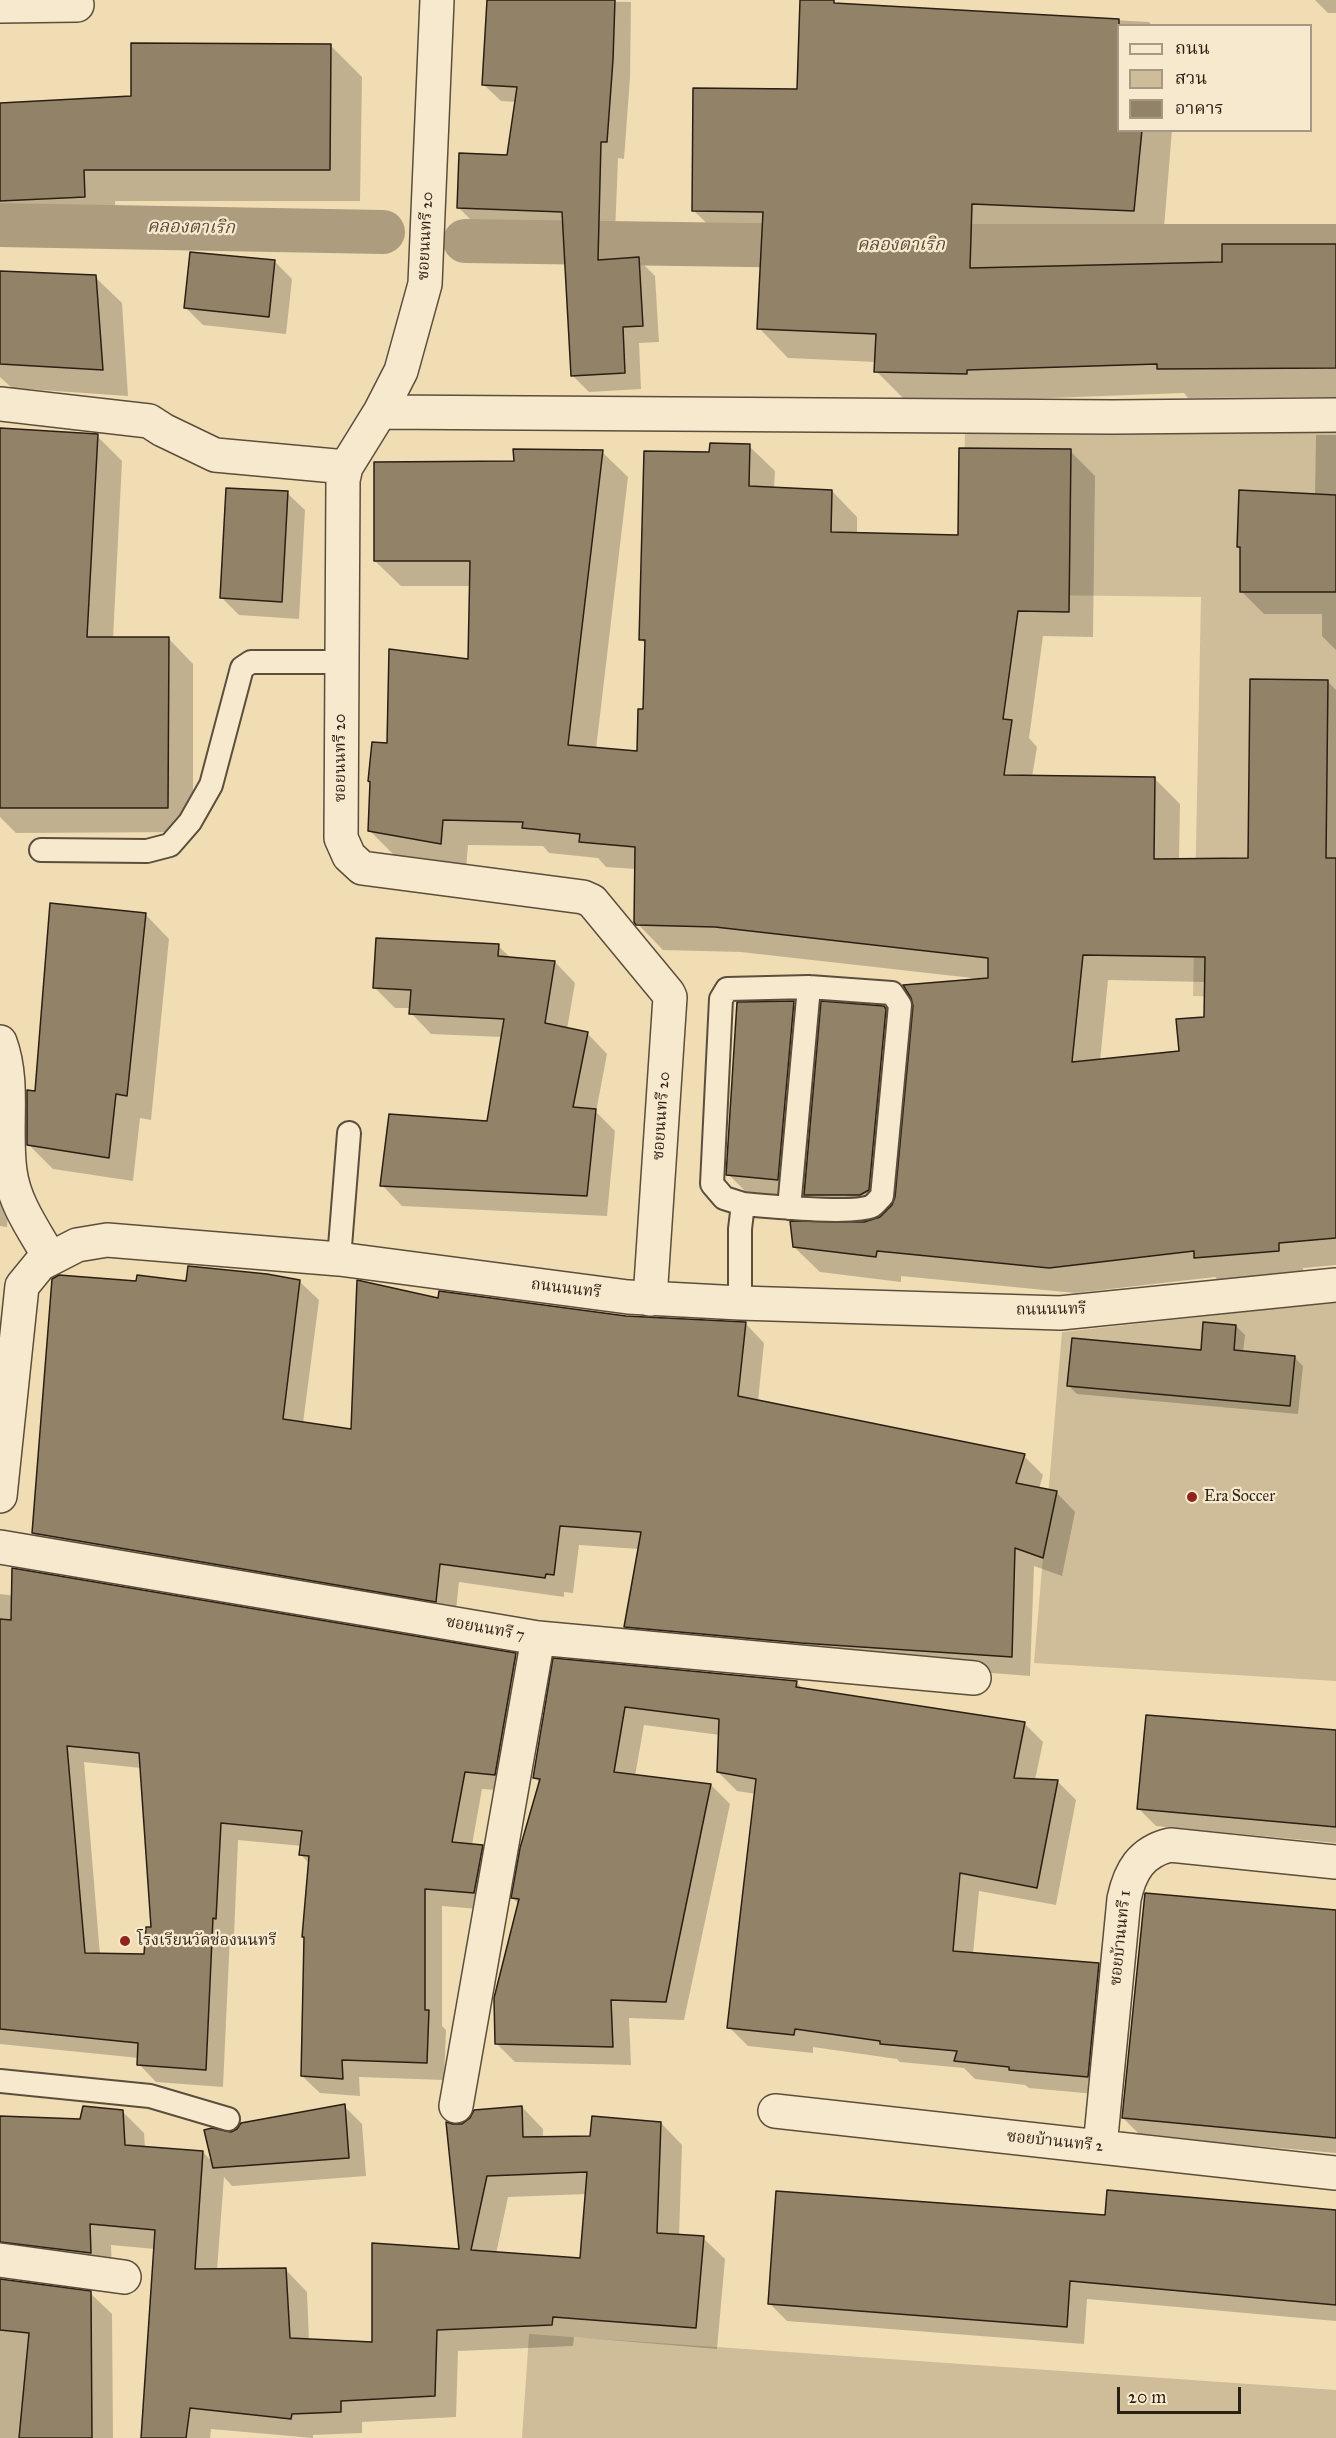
<!DOCTYPE html>
<html>
<head>
<meta charset="utf-8">
<style>
	body { margin:0 }
	#map { position:relative; width:1336px; height:2438px; overflow:hidden; background:#f1ddb4; font-family:"IM FELL Great Primer","Noto Serif Thai",serif }
	canvas { display:block }
	.legend { position:absolute; left:1117px; top:24px; width:195px; height:108px; box-sizing:border-box; background:#f6e9ce; border:2px solid #a59884; margin:0; padding:8px 10px; list-style:none; font-size:18px; color:#2b1f14 }
	.legend li { display:flex; align-items:center; gap:12px; height:30px }
	.legend b { width:30px; border:2px solid #a59884 }
	.scale { position:absolute; left:1117px; top:2387px; width:124px; height:27px; box-sizing:border-box; border:3px solid #2b1f14; border-top:0; padding-left:8px; font-size:18px; line-height:21px; white-space:nowrap; color:#2b1f14; -webkit-text-stroke:4px #f6e9ce; paint-order:stroke }
</style>
</head>
<body>
<div id="map">
<canvas width="1336" height="2438"></canvas>
<ul class="legend">
<li><b style="height:8px;background:#f6e9ce"></b>ถนน</li>
<li><b style="height:16px;background:#cfbd99"></b>สวน</li>
<li><b style="height:16px;background:#928267"></b>อาคาร</li>
</ul>
<div class="scale">20 m</div>
</div>
<script>
const context = document.querySelector('canvas').getContext('2d');
context.lineJoin = 'round';
function fill(path, color) { context.fillStyle = color; context.fill(path, 'evenodd'); }
function stroke(path, color, width, dash) { context.strokeStyle = color; context.lineWidth = width; context.lineCap = dash ? 'butt' : 'round'; context.setLineDash(dash || []); context.stroke(path); }
function write(font, color, halo, rows, align = 'center') {
  context.font = font + ' "IM FELL Great Primer","Noto Serif Thai",serif'; context.lineWidth = 4.5; context.setLineDash([]); context.textBaseline = 'middle'; context.strokeStyle = halo; context.fillStyle = color; for (const [text, x, y, turn = 0] of rows) {
    context.save(); context.translate(x, y); context.rotate((+turn || 0) * Math.PI / 180); context.textAlign = isNaN(turn) ? turn : align; if (halo) context.strokeText(text, 0, 0); context.fillText(text, 0, 0); context.restore();
  }
}
fill(new Path2D(`
	M965,427l371,6v566l-143,-3 8,-399 -239,-3z
	M1336,1302v379l-302,-18 28,-331z
	M529,2334l807,56v48h-814z`), '#cfbd99');
fill(new Path2D(`
	M489,0l142,2 -1,76 -6,81 -6,-1 -4,102 24,-1 17,17 4,66 -20,1 2,46 -52,3 -17,-17 -8,-147 -88,-3 -17,-17 49,-51 8,-55 -15,-1 -17,-16z
	M1315,0h21v13h-8z
	M802,3l347,19 3,4h-34v104h54l-9,110 -162,-7 -1,36 223,-5 113,-19v152l-148,1 -4,-5 -188,7v3l-90,-2 -30,-30v-9l-88,-4 -29,-30 4,-87 -39,-1 -30,-29 104,-121z
	M330,45l32,32 -2,124h-245l1,27 -116,5v-129l132,-6z
	M274,261l18,18 -6,55 -83,-9 -18,-18z
	M0,272l95,5 27,26 6,93 -116,-8 -12,-11z
	M0,430l97,6 25,25 -9,178 55,-1 25,26v168l-177,1 -16,-16z
	M1316,435h20v215l-14,-14v-22h-58l-23,-23 1,-41 -4,-3 77,-52z
	M749,446l26,25 -1,18 58,2 25,26v17l102,3 111,-86 25,25 -2,161 -50,-1 -14,102 8,9 -5,30 123,2 25,25 -1,56h71l77,-179 9,9v575l-33,3 1,8 -83,7 -6,-6 -140,16 -174,-17v6l-81,-10 -26,-25 40,-24 -29,-29 -1,11 -50,-5 -26,-26 66,-172 26,27 64,-22 28,29 69,-57 -240,-27 -78,-2 -28,-29 1,-52 -30,-2 -8,-9 -49,-5 -6,-7 -75,-1 -2,24 -71,-13 -26,-26 19,-85 82,-84 1,-75h-70l-26,-25 141,-98 86,-11 26,25 -32,272 42,4 7,-42 1,-66 -5,-6 70,-186zM1108,980l98,2v37l-26,33 -80,9z
	M287,493l18,17 -6,109 -60,-4 -18,-18z
	M145,914l24,25 -18,181 -11,-2 -7,63 -80,-12 -25,-25 9,-51z
	M498,946l13,12 44,4 20,21 -8,46 20,4 20,21 -11,58 19,19 -8,85 -205,-10 -20,-21 106,-63 14,-85 -71,-3 -20,-21v-5h-16l-21,-21z
	M0,1162l9,33 -2,32 -7,-1z
	M299,1281l20,19 -16,123 49,7 87,-130 187,17 119,6 19,20 -6,58 266,55 19,19 -4,14 17,3 19,20 -13,64 -28,-10 -4,110 -385,-30 -19,-19 13,-78 -60,-4 -6,48 -9,-1v5l-105,-15 -4,38 -402,-68 -20,-19 104,-250z
	M1236,1326l9,9 -2,18 51,4 9,9 -5,48 -221,-20 -8,-8 133,-35z
	M0,1594l516,61 17,17 -21,119 -30,-2 -10,56 10,1 18,18 -9,46 -49,-4v120l4,4 -2,50 -85,-3 1,19 -40,-3 -18,-17 8,-212 -9,-9 1,-9 -64,-6 -4,96 -4,-1 -7,152 -67,-5 -17,-18v-6l-139,-14zM84,1762l57,6 12,161 -8,27 -45,-1z
	M555,1660l241,22 8,8 220,33 19,19 -8,38 23,2 18,18 -20,105 -77,-14 -6,63 125,11 19,19 -11,111 -77,-7 -4,-3 -50,-6 -11,-11 -64,-6 -3,-3 -84,-12v6l-65,-7 -19,-19 27,-233 -19,-3 -19,-19 2,-37 -76,-10 -9,51 76,9 19,19 -46,216 -55,-2 2,47 -116,-3 -19,-19 23,-139 -6,-6 27,-115 -6,-6z
	M1336,1733v110l-180,-17 -18,-18z
	M1146,1895l190,16v242l-195,-17 -18,-18z
	M344,2106l18,18 4,52 -134,10 -8,-9 -7,93h69l21,22 2,49 64,3 88,-93 1,-126 60,-18 21,22v9h48l70,-15 21,22 -3,91 24,2 22,21 -8,90 -143,-12 -1,9 -115,5 -2,66 -94,5v11l-49,2v3l-102,-9 -1,9h-67l12,-189 -44,-4 1,29 -106,-3 -4,10 88,12 22,21 1,124h-113v-321l82,4 41,-9 21,21 1,15 58,4 10,11 18,-29zM587,2194l-6,66 -85,-6 12,-57z
	M1109,2191l227,20v110l-249,-22 -3,45 -297,-23 -18,-18 337,-87z`), '#0003');
stroke(new Path2D(`
	M0,225l383,7
	M465,241l355,5
	M911,246h425`), '#ae9c7e', 44);
const building = new Path2D(`
	M487,0h128l-2,60 -6,82h-6l-3,118 41,-3 4,69 -20,1 2,46 -54,3 -9,-164 -105,-4 2,-55 48,2 10,-68 -35,-2z
	M800,0h34v3l285,16v111h23l-8,81 -162,-7 -2,64 252,-6v-18h114v124l-179,1v-5l-190,6v4l-93,-2 2,-38 -119,-5 6,-117 -71,-1 1,-123 104,1z
	M131,43l200,1 -1,126h-246l1,27 -85,4v-98l131,-7z
	M190,252l85,8 -6,57 -85,-9z
	M0,271l96,4 7,95 -103,-6z
	M0,428l98,6 -11,203h82l-1,171h-168z
	M710,443l40,1 -1,42 83,4 -1,42 127,3 1,-87 112,1 -2,163 -51,-1 -15,108 9,1 -8,55 151,2 -1,82 94,-1 2,-179 78,1 -2,178h10v380l-57,5v8l-85,7v-7l-145,17 -172,-17 -1,6 -83,-10 -3,-26 74,1 16,-5 12,-12 3,-8 18,-191 -2,-8 -8,-13 85,-7v-20l-273,-31 -79,-2 -2,-3 1,-75 -56,-5 1,-8 -58,-6 1,-6 -80,-2 -2,24 -73,-13 2,-49 -2,-1 4,-39 15,1 2,-94 79,10 2,-98h-96v-99l140,-1 -1,-12 90,1 -35,295 69,6 1,-42h5l2,-69h-6l5,-189 65,1zM1083,955l122,2 -1,60 -28,2 3,32 -107,11z
	M226,488l62,3 -6,111 -62,-4z
	M1239,490l97,5v97h-96v-45h-3z
	M50,903l96,10 -19,183 -11,-2 -7,64 -82,-13v-55l8,1z
	M376,938l123,6 -1,12 57,5 -10,62 43,9 -15,75 23,2 -9,87 -207,-10 9,-72 98,7 17,-102 -95,-5 2,-24 -38,-2z
	M794,1001l-16,179 -52,-5 11,-173z
	M821,1001l63,5 2,3 -17,181 -9,5h-56z
	M188,1266l79,8 33,6 -17,139 68,10 6,-149 81,18 1,-7 187,25 120,6 -8,74 287,58 -9,29 41,8 -14,67 -28,-10 -3,109 -211,-14 -177,-16 17,-95 -81,-6 -6,49 -8,-1 -1,4 -105,-14 -4,38 -404,-69 20,-254 7,-4 77,6 1,-6 49,6z
	M1203,1322l33,3 -2,25 61,6 -5,50 -223,-20 5,-48 129,12z
	M12,1568l504,85 -21,122 -30,-3 -13,70 31,3 -9,48 -49,-4v121h4l-2,53 -85,-3 1,19 -42,-3 3,-139h-2l7,-81 -10,-1 3,-24 -81,-8 -5,96 -3,-1 -7,152 -69,-5 1,-22 -138,-14v-410l11,1zM67,1746l72,7 12,174h-5l-2,27 -59,-1z
	M553,1658l244,23 -1,6 229,35 -11,56 44,2 -21,108 -77,-15 -7,78 146,12 -11,114 -79,-7v-3l-55,-6 3,-10 -77,-7v-3l-85,-12 -1,6 -67,-7 29,-249 -39,-7 2,-53 -94,-12 -11,65 97,12 -45,218 -55,-2 2,47 -118,-3 -1,-46 25,-99 -8,-1 9,-50 20,-69 -7,-1z
	M1146,1715l190,15v97l-199,-18z
	M1145,1893l191,17v228l-214,-20z
	M345,2104l4,54 -136,10 -9,-38 8,-2 19,4 6,-3 4,-6z
	M83,2106l40,4 2,35 78,6 -8,118 91,-1 4,70 82,4v-99l87,6 -13,-127 7,2h9l8,-6 4,-8 48,-4 1,31 67,-1 2,-20 69,6 -4,111 47,3 -8,92 -143,-11 -1,8 -115,5 -2,66 -94,5v11l-49,2 -1,5 -101,-11 -4,30h-45l14,-208 -65,-6 1,29 -91,-11v-126l80,3zM587,2172l-7,86 -109,-8 16,-74z
	M1107,2190l229,20v95l-266,-24 -3,46 -299,-23 8,-113 329,24z
	M0,2279l91,12 1,147h-73l10,-105 -29,-3z`);
fill(building, '#928267');
stroke(building, '#2b1f14', 1.5);
const service = new Path2D(`
	M41,850l106,1 23,-6 20,-23 21,-37 31,-117 9,-6h90
	M789,1208l20,-221
	M339,1259l10,-126
	M740,1303v-74l3,-25c23,2 111,11 129,2 3,-2 7,-7 10,-10l18,-191 -8,-12 -83,-6 -82,2 -6,10 -9,185 12,14 19,6
	M0,2081l150,15 78,23`);
const minor = new Path2D(`
	M437,0l-12,284 -24,87 -21,41 -34,55 -3,13 -2,358 8,18 13,12 221,29 9,4 76,92 2,4 -20,302
	M0,6l77,-1
	M0,404l149,17 14,9 52,25 131,12
	M380,412l733,5 223,-2
	M0,1042c15,40 4,87 10,129 4,32 24,59 40,87
	M0,1547l538,91 436,40
	M456,2106l82,-468
	M775,2111l561,62
	M1100,2147l24,-248c6,-28 17,-47 46,-54l166,17
	M0,2260l124,17`);
const tertiary = new Path2D(`
	M0,1496l22,-210 18,-22 37,-19 30,-5 232,19 289,38 112,6 320,10 276,-28`);
stroke(service, '#5c4e3c', 26);
stroke(minor, '#5c4e3c', 36);
stroke(tertiary, '#5c4e3c', 36);
stroke(service, '#f6e9ce', 22);
stroke(minor, '#f6e9ce', 33);
stroke(tertiary, '#f6e9ce', 33);
for (const [x, y, r, color] of [
	[1192,1497,6,"#8f2418"],
	[125,1941,6,"#8f2418"]
]) { const dot = new Path2D(); dot.arc(x, y, r, 0, 2 * Math.PI); context.fillStyle = color; context.fill(dot); stroke(dot, '#f6e9ce', 2); }
write('16px', '#2b1f14', '#f6e9ce', [
	["ซอยนนทรี 20",426,236,-87],
	["ซอยนนทรี 20",341,758,-90],
	["ซอยนนทรี 20",662,1116,-86],
	["ถนนนนทรี",566,1289,7],
	["ถนนนนทรี",1051,1310,-1],
	["ซอยนนทรี 7",485,1629,10],
	["ซอยบ้านนทรี 1",1121,1938,-84],
	["ซอยบ้านนทรี 2",1055,2142,6]
]);
write('16px', '#2b1f14', '#f6e9ce', [
	["Era Soccer",1204,1497],
	["โรงเรียนวัดช่องนนทรี",137,1941]
], 'left');
write('italic 18px', '#594b39', '#f6e9ce', [
	["คลองตาเริก",191,228,1],
	["คลองตาเริก",901,246]
]);
</script>
</body>
</html>
